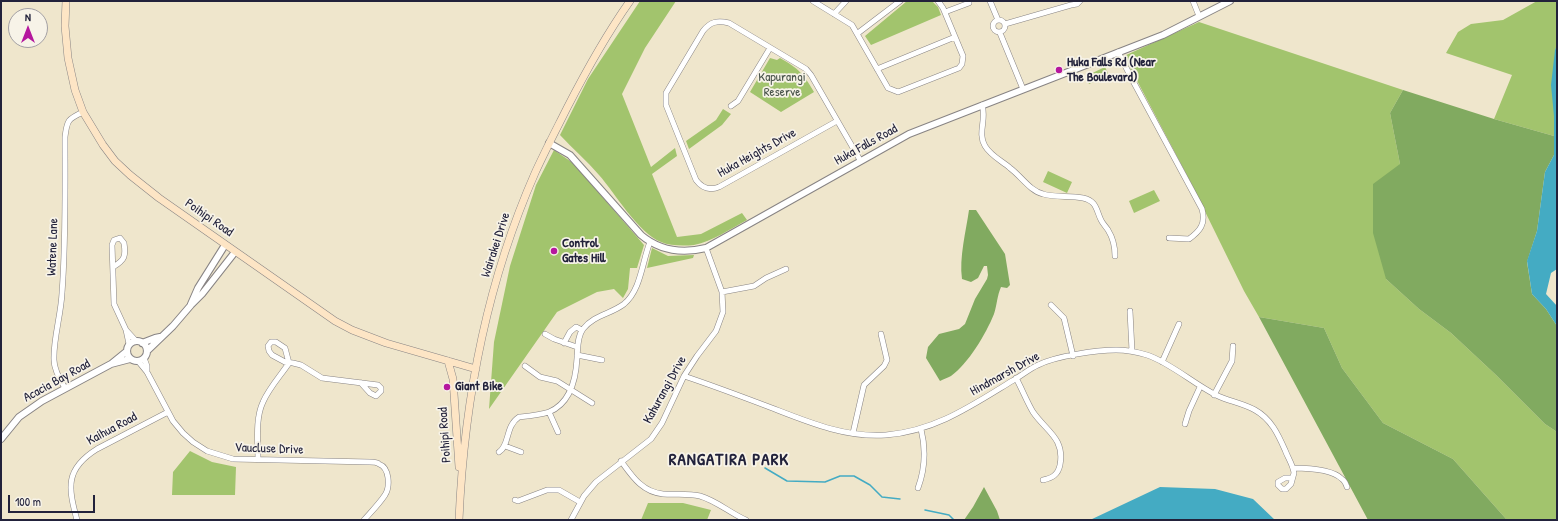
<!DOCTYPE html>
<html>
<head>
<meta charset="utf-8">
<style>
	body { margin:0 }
	#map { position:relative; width:1558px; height:521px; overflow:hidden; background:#efe6cc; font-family:"Patrick Hand",sans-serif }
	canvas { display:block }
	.frame { position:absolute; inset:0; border:2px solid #22223b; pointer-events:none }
	.north { position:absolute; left:8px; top:8px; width:40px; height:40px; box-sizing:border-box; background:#f7f3e8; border:1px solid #a29fa3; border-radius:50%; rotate:0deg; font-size:11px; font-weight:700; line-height:16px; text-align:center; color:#22223b }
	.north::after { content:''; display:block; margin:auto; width:14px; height:18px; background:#b5179e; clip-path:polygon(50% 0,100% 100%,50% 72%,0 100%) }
	.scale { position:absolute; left:8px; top:495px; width:87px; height:18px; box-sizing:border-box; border:2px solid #22223b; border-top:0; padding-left:5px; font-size:12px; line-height:14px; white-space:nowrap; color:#22223b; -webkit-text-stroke:3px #f7f3e8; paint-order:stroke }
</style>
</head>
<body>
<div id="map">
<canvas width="1558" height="521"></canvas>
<div class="frame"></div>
<div class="north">N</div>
<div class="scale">100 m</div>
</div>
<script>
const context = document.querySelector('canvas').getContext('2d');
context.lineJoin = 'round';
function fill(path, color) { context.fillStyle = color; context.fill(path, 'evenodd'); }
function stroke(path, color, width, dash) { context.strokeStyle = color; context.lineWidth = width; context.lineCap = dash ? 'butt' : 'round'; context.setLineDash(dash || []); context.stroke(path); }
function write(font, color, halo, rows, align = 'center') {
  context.font = font + ' "Patrick Hand",sans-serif'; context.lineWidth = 3.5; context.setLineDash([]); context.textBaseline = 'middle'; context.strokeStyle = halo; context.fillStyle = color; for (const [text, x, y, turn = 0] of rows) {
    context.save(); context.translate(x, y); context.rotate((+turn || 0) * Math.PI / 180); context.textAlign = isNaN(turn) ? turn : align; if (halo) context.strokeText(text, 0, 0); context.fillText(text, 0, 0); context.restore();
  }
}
fill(new Path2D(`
	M640,1h36l-31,47 -23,46 29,73 24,-19 2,8 -25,18 25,63 24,-3 41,-21 5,7c-17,9 -34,21 -53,25 -10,1 -24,1 -33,-3 -23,-9 -46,-49 -62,-67 -12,-14 -26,-26 -39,-40l28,-56z
	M907,1h25l6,6 3,8 -70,30 -6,-9z
	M1537,1h20v44l-2,6 -1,85 -60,-17 18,-44 -66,-22 12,-21 13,-8 32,-4z
	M1199,22l204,68 -13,23 10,51 -14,115 33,30 32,24 45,42 49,49 12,8v88h-50l-54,-61 -70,-36 -41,-55 -18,-40 -65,-11 -15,-26 -53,-108 -67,-127z
	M770,58l7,2 3,-2c19,11 23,15 34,34l-33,20 -31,-20z
	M1105,67l4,8 -20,9 -3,-8z
	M723,109l8,5 -9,11 -33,24 -3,-8 30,-21z
	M554,150l19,13 71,82 -7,23h-7l-2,21 -5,9 -9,-9 -17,3 -40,20 -68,97 5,-67 16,-76 26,-81z
	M1048,171l24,11 -5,11 -24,-11z
	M1154,190l6,11 -26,12 -5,-12z
	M652,248l16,8 26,-1 -1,3 -46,10z
	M190,451l22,11 24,5 -1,28h-63l1,-23z
	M648,503h35l28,7 -4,10h-66z`), '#a2c46d');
fill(new Path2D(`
	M1403,90l91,29 60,17v19l-9,17 -8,59 -10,31 5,32 14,15 11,17v106l-12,-8 -49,-49 -45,-42 -32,-24 -33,-30 -13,-46v-49l27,-20 -10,-51z
	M969,210h7l29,44 5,31 -3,3 -6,-1c-4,9 -4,18 -7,27 -8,20 -26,50 -43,62 -3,2 -8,3 -11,5l-14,-23 2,-11 11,-13 20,-5 6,-5 10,-25 12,-20 1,-4 -1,-9h-3l-6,12 -7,4 -9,-3c-3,-21 4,-48 7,-69z
	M1259,317l65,11 18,40 41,55 70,36 54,61h-139z
	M984,487l13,24 3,9h-36l9,-13z`), '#81aa60');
fill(new Path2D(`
	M1557,45v224l-6,4 -5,21 11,12v20l-11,-17 -14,-15 -5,-33 10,-30 8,-59 9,-17v-39l-3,-31 4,-35z
	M1160,487l55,2 38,10 22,21h-185z`), '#44abc3');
stroke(new Path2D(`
	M765,468l22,13 38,1 15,-6h14l16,9 12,12 18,2
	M925,510l24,5 5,5`), '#44abc3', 1.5);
const minor = new Path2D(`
	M813,1l39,24 36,63 10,4 61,-24 3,-4 1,-8 -20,-48 -5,-7
	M990,1l8,19
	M1193,1l6,15
	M945,12l24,-9
	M834,14l12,-13
	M993 26a6 6 0 1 1 12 0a6 6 0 1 1-12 0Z
	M1005,24l66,-19 6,-1 3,-3
	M858,33l42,-32
	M1000,33l23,56
	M1118,52l15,29 69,128c4,15 -2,22 -13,30l-20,-1
	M877,69l78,-32
	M982,105c5,14 -5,28 3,41 6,10 17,15 25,22 11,8 20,23 33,26 13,4 27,1 40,4 14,3 13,12 18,22 2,4 5,7 7,10 5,8 7,17 7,26
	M731,106l7,-5 32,-53
	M837,121l-118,66c-10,4 -17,1 -23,-7l-30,-75v-12l37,-62c7,-9 14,-11 26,-8l77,46 5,6 49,85
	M113,267c12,-7 13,-11 11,-24l-4,-5 -6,2 -2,5 2,59 12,26 10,11
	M722,292l32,-6 12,-8 20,-9
	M1051,305l13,13 9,38
	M1130,311l2,40
	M126,330l3,14
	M545,334l9,5 23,8
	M564,343l6,-11 6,-5 6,3
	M577,355l25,5
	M144,358l3,8v6
	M138,361l9,11 26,49 10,12 10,9 14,9 26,8 137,3c3,0 7,0 9,2 11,4 11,23 6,31 -6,9 -14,17 -21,25
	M1162,362l17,-38
	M289,363l-4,-15 -9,-6h-5l-3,4 1,5 3,4 13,7 8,1 8,2 21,13 56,7 3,3v3l-5,5 -6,-3 -9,-10
	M525,366l15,11 17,4 35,22
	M684,376c30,10 59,21 88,32 36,14 74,30 114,27 49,-4 85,-29 126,-54 9,-5 17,-12 26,-16 18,-9 59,-15 78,-15 11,0 21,2 31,5 22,7 47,29 69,40 12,6 26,8 39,15 16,9 23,24 30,40 3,8 8,15 9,23l-3,11 -5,5h-4l-4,-4v-3l7,-4h7
	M1016,378c6,11 11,24 17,34 13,19 32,26 27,53 -2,10 -8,13 -17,15
	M65,388c-5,-8 -11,-18 -11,-28 -1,-20 7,-45 8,-67 4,-52 3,-104 3,-156 2,-17 3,-18 18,-25
	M1214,395l18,-34 1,-15
	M549,412l9,20
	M1185,424l4,-13 11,-24
	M853,433l11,-48 20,-19 3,-6 -6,-26
	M505,446l16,6
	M499,452c11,-7 6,-26 20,-35 10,-1 21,-2 30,-5 22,-9 27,-33 28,-54 1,-10 0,-21 6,-29 11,-14 28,-15 41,-25 17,-14 18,-42 26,-62
	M258,460c0,-18 -3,-41 5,-58 6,-14 18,-27 26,-39
	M621,461c11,15 21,31 42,33 12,1 24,-1 37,2 17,5 30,17 46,24
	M1293,468c14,0 39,1 49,11 3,2 4,5 5,8
	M918,488c7,-19 8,-39 3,-59
	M515,500l3,1 29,-11h12l21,12
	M77,520c-9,-33 -12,-51 20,-71l71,-37
	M571,520l13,-24 12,-14 55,-43 11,-16 22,-47 13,-20 19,-25 7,-19 -1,-20 -16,-44`);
const tertiary = new Path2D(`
	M549,143l21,12 71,80c19,16 40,19 65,13l203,-114 254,-99 67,-34
	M191,304l7,-16 27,-43
	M127 351a10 10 0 1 1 20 0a10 10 0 1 1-20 0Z
	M142,343l13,-5 5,-1
	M147,351l26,-25 18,-21 11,-11 33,-42
	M111,364l16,-13
	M1,439l18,-22 23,-16 69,-37 19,-5`);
const secondary = new Path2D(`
	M66,1l-1,25 3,32 7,32 8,22 20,33 12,16 15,14 29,23 176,123 17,9 34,13 90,26
	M448,361l5,18 6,88
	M459,520c5,-118 28,-238 76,-347 10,-22 21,-43 32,-65 19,-37 39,-73 63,-107`);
stroke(minor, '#888484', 6);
stroke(tertiary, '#888484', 8);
stroke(secondary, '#888484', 8);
stroke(minor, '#fff', 5);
stroke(tertiary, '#fff', 6);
stroke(secondary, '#fde5c5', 7);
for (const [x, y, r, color] of [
	[1059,70,4,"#b5179e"],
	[554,251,4,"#b5179e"],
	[447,387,4,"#b5179e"]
]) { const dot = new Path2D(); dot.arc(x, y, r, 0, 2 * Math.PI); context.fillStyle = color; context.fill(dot); stroke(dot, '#f7f3e8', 1.5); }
write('bold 13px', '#22223b', '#f7f3e8', [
	["Huka Falls Rd (Near",1067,63],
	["The Boulevard)",1067,78],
	["Control",562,244],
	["Gates Hill",562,259],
	["Giant Bike",455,387]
], 'left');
write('13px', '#48534a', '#f7f3e8', [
	["Kapurangi",782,78],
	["Reserve",782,93]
]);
write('13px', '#22223b', '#f7f3e8', [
	["Huka Falls Road",866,145,-29],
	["Huka Heights Drive",757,153,-29],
	["Poihipi Road",209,218,35],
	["Wairakei Drive",496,245,-72],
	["Watene Lane",53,247,-88],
	["Hindmarsh Drive",1005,374,-29],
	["Acacia Bay Road",57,381,-29],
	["Kahurangi Drive",665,390,-61],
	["Kaihua Road",112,429,-28],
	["Poihipi Road",445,435,-94],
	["Vaucluse Drive",269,449,2]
]);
context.letterSpacing = '1px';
write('bold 17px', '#22223b', '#f7f3e8', [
	["RANGATIRA PARK",729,460]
]);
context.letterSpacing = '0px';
</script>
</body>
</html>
